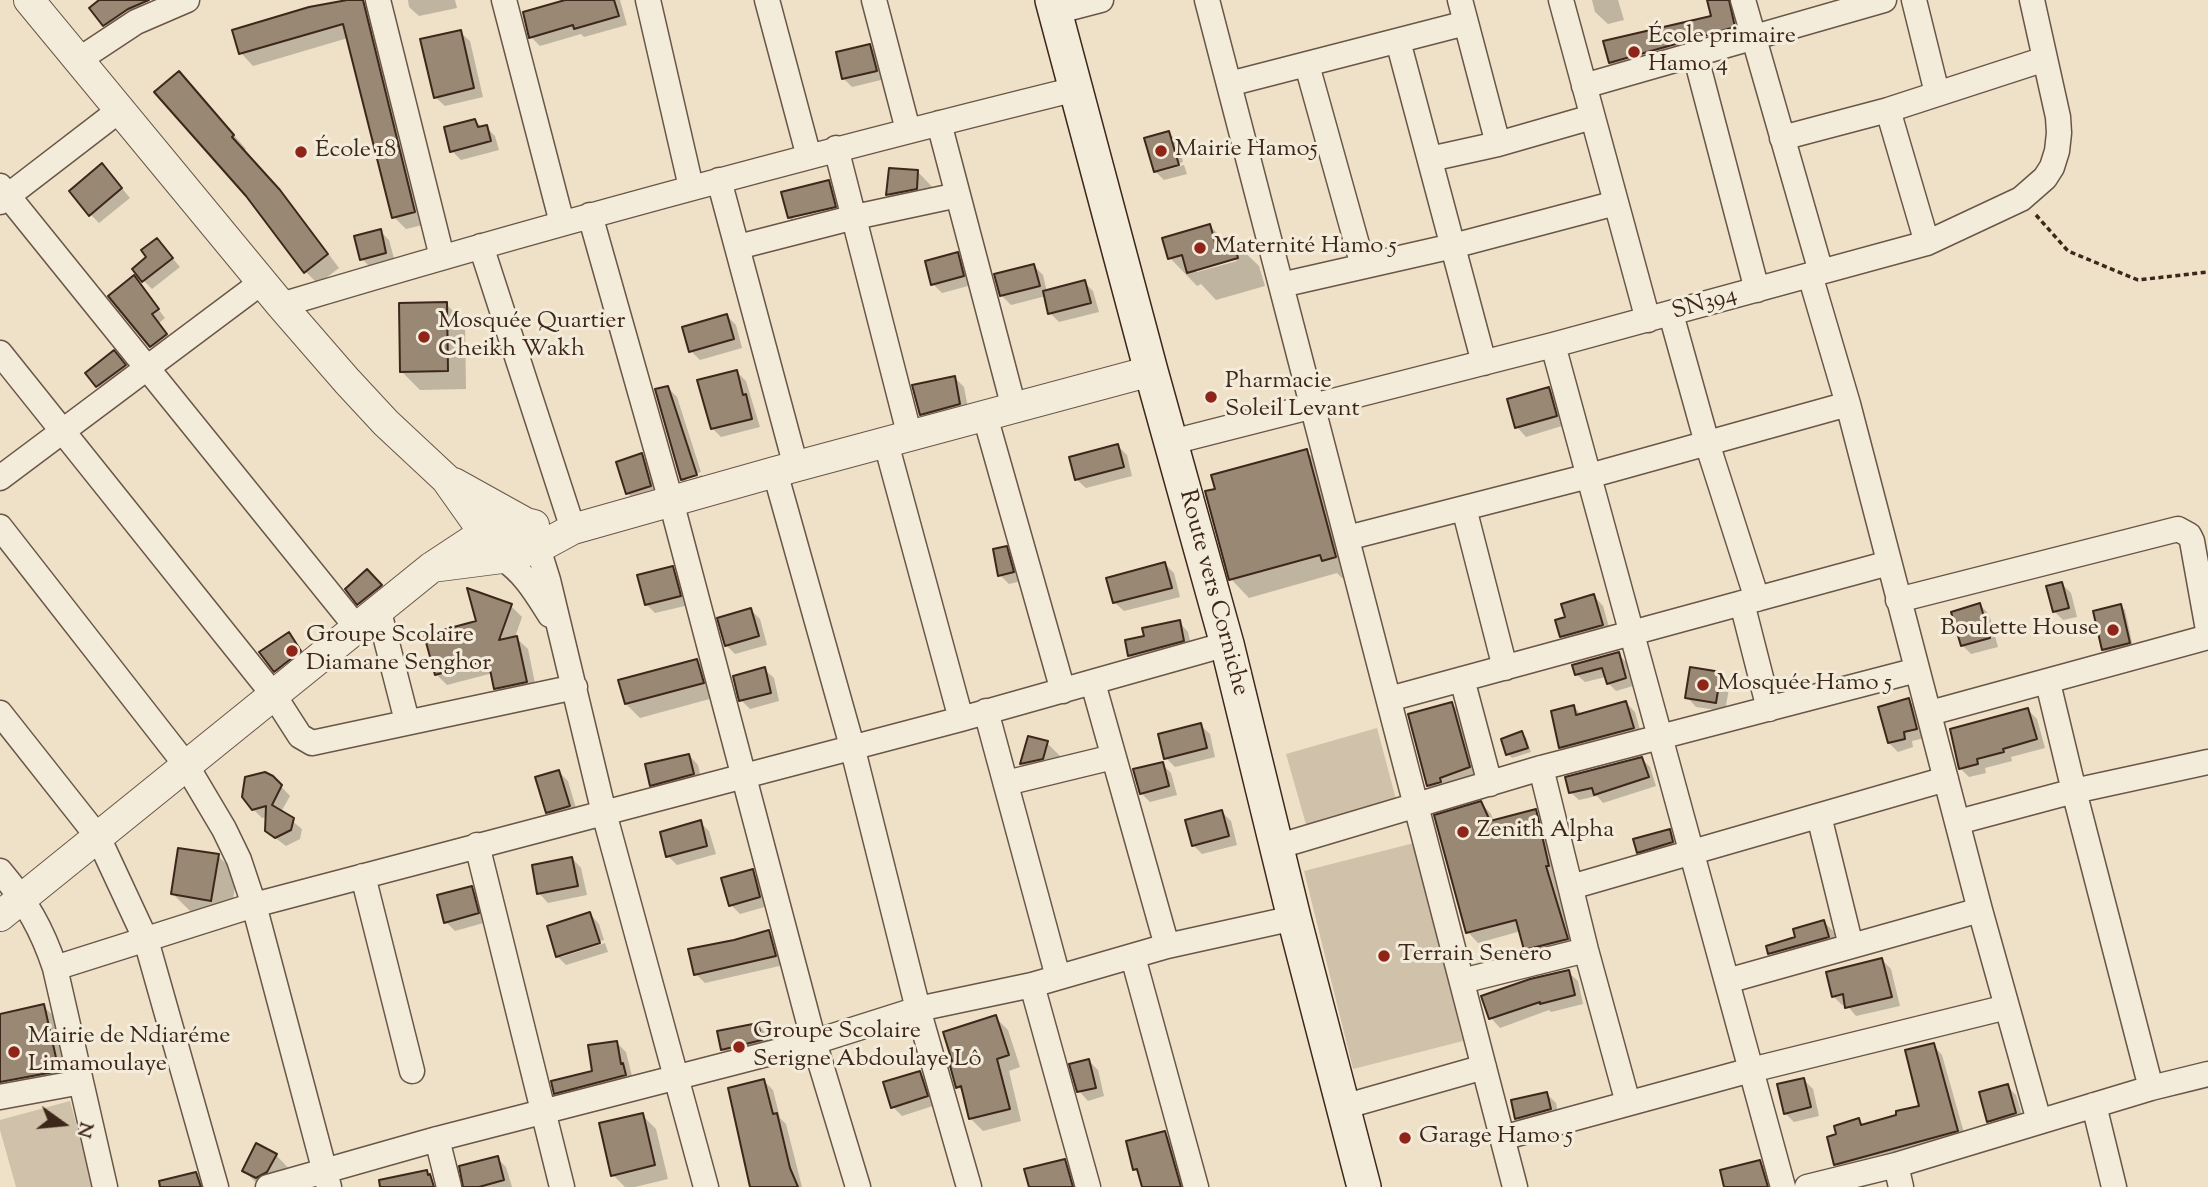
<!DOCTYPE html>
<html>
<head>
<meta charset="utf-8">
<style>
	body { margin:0 }
	#map { position:relative; width:2208px; height:1187px; overflow:hidden; background:#eee1c8; font-family:"Sorts Mill Goudy",serif }
	canvas { display:block }
	.north { position:absolute; left:28px; top:1089px; width:70px; height:70px; -webkit-text-stroke:5px #f4ecdb; paint-order:stroke; rotate:105deg; font-size:19px; font-weight:700; line-height:28px; text-align:center; color:#3d271a }
	.north::after { content:''; display:block; margin:auto; width:24px; height:32px; background:#3d271a; clip-path:polygon(50% 0,100% 100%,50% 72%,0 100%) }
</style>
</head>
<body>
<div id="map">
<canvas width="2208" height="1187"></canvas>
<div class="north">N</div>
</div>
<script>
const context = document.querySelector('canvas').getContext('2d');
context.lineJoin = 'round';
function fill(path, color) { context.fillStyle = color; context.fill(path, 'evenodd'); }
function stroke(path, color, width, dash) { context.strokeStyle = color; context.lineWidth = width; context.lineCap = dash ? 'butt' : 'round'; context.setLineDash(dash || []); context.stroke(path); }
function write(font, color, halo, rows, align = 'center') {
  context.font = font + ' "Sorts Mill Goudy",serif'; context.lineWidth = 6; context.setLineDash([]); context.textBaseline = 'middle'; context.strokeStyle = halo; context.fillStyle = color; for (const [text, x, y, turn = 0] of rows) {
    context.save(); context.translate(x, y); context.rotate((+turn || 0) * Math.PI / 180); context.textAlign = isNaN(turn) ? turn : align; if (halo) context.strokeText(text, 0, 0); context.fillText(text, 0, 0); context.restore();
  }
}
fill(new Path2D(`
	M1377,728l20,75 -90,25 -21,-74z
	M1414,843l49,198 -110,28 -49,-198z
	M70,1101l23,86h-77l-16,-57v-10z`), '#d0c1aa');
fill(new Path2D(`
	M102,0h35l11,13 -34,21 -9,-10z
	M354,0h9l11,11 53,213 -21,5 -12,-12 -46,-179 -95,28 -12,-13z
	M408,0h47l2,8 -38,8 -10,-9z
	M571,0h49l7,25 -43,12 -3,-3 -41,12 -9,-9z
	M1592,0h26l6,20 -16,4 -13,-12z
	M1709,0h27l7,36 -124,36 -9,-9 103,-46z
	M460,32l10,9 13,56 -38,9 -10,-9z
	M869,45l10,10 6,24 -33,8 -9,-9z
	M191,86l55,63 -3,2 49,54 47,63 -21,16 -13,-13z
	M475,120l7,8 4,-1 9,9 4,14 -38,10 -9,-9z
	M1169,133l9,9 5,20 -24,7v3l25,-7 3,9 -23,6 -9,-9z
	M918,172l18,19 -29,22 -19,-19z
	M111,175l19,23 -31,25 -9,-9z
	M828,182l9,9 4,13 -48,11v4l48,-12 3,8 -46,12 -9,-9z
	M1210,226l15,15 6,-2 28,27 6,20 -49,14 -15,-16 -4,2 -27,-28zM1234,258l3,3 -40,11 -3,-3z
	M380,231l9,9 6,22 -24,6 -9,-9z
	M157,240l23,27 -28,22 -9,-9 6,-22z
	M957,254l9,10 6,21 -30,8 -9,-9z
	M1034,266l9,9 4,17 37,-10 9,9 6,21 -40,10 -9,-9 -4,-17 -35,9 -9,-9z
	M134,277l31,41 -6,5 15,20 -15,11 -48,-57z
	M446,304l19,19 1,66 -46,1 -18,-18z
	M727,316l9,9 6,23 -42,12 -9,-9z
	M122,362l11,13 -26,20 -20,-22z
	M737,372l9,9 14,46 -39,10 -9,-9z
	M955,378l9,9 5,26 -39,10 -9,-9z
	M668,388l9,9 24,75 -15,5v4l16,-6 3,9 -14,5 -9,-9z
	M1549,389l9,9 7,27 -39,12 -9,-10z
	M1118,446l9,9 5,21 -46,12 -10,-9z
	M1306,451l19,18 29,106 -12,3 -5,-5 -88,25 -18,-19z
	M642,455l9,10 8,30 -22,7 -10,-9z
	M1006,548l9,9 7,24 -13,3 -9,-9z
	M1165,564l9,9 6,24 -56,14 -10,-9z
	M672,568l9,9 8,28 -34,8 -9,-9z
	M376,580l14,15 -22,17 -9,-8z
	M2062,584l9,9 6,24 -14,3 -9,-9z
	M1594,596l9,10 8,28 -40,11 -9,-9 5,-18z
	M1980,605l9,9 9,33 -27,7 -9,-9z
	M511,606l11,11 -7,20 13,12 9,44 -30,6 -11,-11 -3,-15 -46,12 -11,-11 42,-52z
	M2121,606l4,4 8,37 -25,7 -4,-4 -9,-37z
	M751,610l9,9 7,26 -32,9 -9,-9z
	M1179,622l9,10 4,18 -53,15 -9,-9 -3,-15 19,-3z
	M288,635l20,25 -23,20 -9,-9z
	M1618,654l8,8 7,24 -17,5 -8,-8 -2,-6 -21,5 -9,-8z
	M697,661l14,14 6,22 -77,21 -14,-14z
	M764,669l10,9 5,23 -29,8 -9,-9z
	M1721,674l9,9 -5,28 -29,-4 -9,-10z
	M1908,700l10,9 7,29 -13,3 1,6 -15,5 -9,-9z
	M1626,703l9,9 7,25 -72,19 -10,-9 14,-40 8,8z
	M1452,704l12,12 17,64 -40,18 -13,-12 -18,-71z
	M2028,710l9,9 8,29 -34,9 1,4 -27,7 1,5 -17,4 -9,-9z
	M1200,725l10,9 5,23 -40,10 -9,-9z
	M1522,733l4,4 5,15 -19,6 -4,-4z
	M1029,738l18,5 18,18 -25,21 -18,-18z
	M689,755l9,10 4,18 -42,11 -9,-9z
	M1642,759l8,8 6,19 -53,17 -6,-7 -18,4 -9,-8z
	M1162,764l9,9 6,22 -27,7 -9,-9z
	M559,772l9,9 10,34 -21,6 -10,-9z
	M272,777l18,19 -9,16 21,17 -2,10 -14,7 -20,-15 1,-14 -5,1 -9,-9z
	M1481,803l10,11 3,8 41,-11 10,10 13,55h-3l22,73 -41,11 -11,-11 -4,-18 -43,12 -10,-11z
	M1222,812l9,9 6,24 -35,9 -9,-9z
	M700,822l9,9 7,23 -39,11 -9,-9z
	M1669,831l9,9 3,11 -34,10 -9,-9z
	M218,856l19,18 -7,45 -38,-6 -19,-19z
	M572,858l9,10 6,27 -39,8 -9,-10z
	M752,871l9,9 7,26 -28,8 -9,-9z
	M471,888l9,9 7,25 -32,9 -9,-9z
	M590,914l9,10 5,16 -43,13v4l44,-14 3,9 -42,13 -9,-9z
	M1824,922l9,9 4,15 -58,16 -9,-9z
	M768,932l10,9 6,24 -79,18 -9,-9z
	M1882,960l9,9 9,37 -44,10 -10,-12 -4,1 -9,-9z
	M1568,972l10,9 5,23 -32,8 -2,-2 -49,18 -9,-10 -8,-21z
	M43,1006l19,18 15,65 -77,6v-80z
	M995,1017l13,13 12,37 -11,4 12,50 -38,10 -13,-13 -5,-24 -7,-7z
	M758,1025l9,9 3,15 -38,10 -9,-9 -4,-17z
	M617,1043l9,9 8,32 -69,18 -9,-9 38,-21z
	M1933,1045l9,10 24,85 -121,33 -9,-9 2,-28 20,-16 6,6 57,-19z
	M1089,1061l9,9 6,26 -16,5 -9,-10z
	M920,1073l9,9 7,23 -34,11 -9,-9z
	M1804,1080l9,9 6,27 -25,6 -9,-9z
	M764,1081l9,9 7,28 6,6 16,63h-50z
	M2007,1086l9,9 8,27 -26,8 -9,-9z
	M1547,1094l9,9 3,15 -33,9 -9,-9z
	M642,1115l14,14 12,50 -33,8h-10l-12,-12z
	M1165,1133l9,9 12,45h-42l-4,-12 -6,-6z
	M276,1155l18,19 -33,13 -17,-16z
	M497,1158l9,9 6,20h-48z
	M1064,1161l9,9 5,17h-48z
	M1760,1162l9,9 4,16h-47z
	M196,1174l10,13h-34z`), '#0003');
const building = new Path2D(`
	M99,0h50l-21,9 -25,17 -14,-18z
	M347,0h16l52,212 -23,6 -49,-194 -104,30 -7,-24 77,-23z
	M565,0h49l5,16 -45,13 -1,-4 -44,13 -6,-26z
	M1707,0h22l6,27 -126,36 -6,-22 108,-25z
	M461,30l13,58 -40,10 -14,-59z
	M870,44l7,27 -35,8 -6,-27z
	M179,71l55,64 -2,2 48,53 48,64 -24,19 -58,-77 -92,-104z
	M475,119l3,8 9,-2 4,16 -41,11 -6,-25z
	M1169,131l10,34 -25,7 -10,-34z
	M102,163l20,25 -33,28 -20,-25z
	M889,168l29,2 -1,19 -31,6z
	M829,180l7,27 -48,11 -7,-26z
	M1210,224l5,18 17,-5 6,21 -51,15 -5,-18 -14,4 -6,-21z
	M381,229l5,24 -26,7 -6,-24z
	M157,238l16,20 -31,24 -10,-13 14,-12 -5,-7z
	M958,252l6,24 -33,9 -6,-24z
	M1034,264l6,22 -40,10 -6,-22z
	M134,275l25,34 -7,5 15,20 -17,13 -42,-51z
	M1085,280l6,23 -43,11 -5,-23z
	M447,302l1,69 -48,1 -1,-69z
	M727,314l7,25 -45,13 -7,-25z
	M114,350l12,15 -30,22 -11,-14z
	M737,370l6,25 3,-1 6,25 -41,10 -14,-49z
	M955,376l5,28 -40,11 -8,-30z
	M668,386l29,89 -16,5 -26,-91z
	M1549,387l8,29 -42,12 -8,-29z
	M1118,444l6,23 -49,13 -6,-23z
	M1307,449l29,108 -14,4 -2,-6 -91,25 -24,-89 10,-2 -4,-14z
	M642,453l9,33 -25,8 -10,-32z
	M1007,546l7,26 -16,4 -5,-27z
	M1165,562l7,26 -59,15 -7,-25z
	M673,566l8,30 -36,9 -8,-30z
	M367,569l15,16 -25,20 -12,-16z
	M2062,582l7,26 -16,4 -7,-26z
	M467,588l45,16 -13,36 18,-4 10,46 -33,7 -6,-29 -53,15 -11,-40 52,-14z
	M1594,594l9,31 -43,12 -5,-17 10,-3 -4,-13z
	M1980,603l10,35 -29,8 -10,-34z
	M2121,604l9,39 -28,7 -9,-39z
	M751,608l8,28 -34,10 -8,-28z
	M1180,620l4,21 -56,15 -3,-16 19,-4 -2,-8z
	M289,632l12,19 -27,21 -15,-20z
	M1619,652l7,26 -19,6 -5,-16 -27,7 -3,-10z
	M697,659l7,24 -79,21 -7,-24z
	M765,667l6,26 -32,8 -6,-25z
	M1690,667l31,5 -5,31 -31,-5z
	M1909,698l8,31 -13,3 1,7 -17,4 -10,-36z
	M1626,701l8,27 -75,20 -8,-37 23,-6 2,10z
	M1452,702l18,65 -30,11 1,4 -14,4 -19,-72z
	M2028,708l9,31 -34,10 1,3 -27,7 1,5 -19,5 -9,-40z
	M1201,723l6,25 -43,11 -6,-25z
	M1522,731l6,17 -22,7 -5,-16z
	M1028,736l20,5 -5,18 -23,5z
	M689,754l5,20 -44,12 -5,-22z
	M1642,757l7,20 -55,18 -2,-7 -23,5 -4,-16z
	M1163,762l6,24 -29,8 -7,-25z
	M559,770l11,36 -24,7 -11,-36z
	M265,772l8,4 9,9 -10,20 22,13 -3,12 -16,8 -10,-7 1,-25 -14,4 -10,-13 3,-20z
	M1481,801l9,20 46,-12 13,57h-3l22,73 -44,11 -8,-30 -50,13 -32,-118z
	M1222,810l7,26 -37,10 -7,-26z
	M701,820l6,26 -41,11 -6,-25z
	M1670,829l3,13 -36,11 -4,-14z
	M178,848l41,6 -8,47 -40,-7z
	M572,857l6,29 -41,8 -5,-29z
	M753,869l7,28 -31,9 -8,-28z
	M472,886l7,27 -35,10 -7,-28z
	M590,912l10,31 -44,14 -9,-31z
	M1824,920l5,17 -61,17 -2,-8 29,-9 -2,-8z
	M769,930l7,26 -82,19 -6,-26 46,-9z
	M1882,958l10,39 -47,11 -2,-14 -11,3 -6,-25z
	M1569,970l6,25 -35,9v-2l-51,17 -8,-23 49,-17z
	M44,1004l15,67 -59,11v-68z
	M996,1015l13,40 -12,4 13,50 -41,10 -8,-33 -5,2 -7,-26 3,-1 -9,-29z
	M758,1023l4,17 -41,10 -4,-19z
	M617,1041l4,23 2,-1 3,12 -72,19 -3,-13 41,-10 -4,-26z
	M1934,1043l24,88 -124,34 -7,-28 9,-3 -2,-8 25,-8 2,7 35,-10v-4l23,-5 -14,-56z
	M1089,1059l7,29 -19,4 -8,-28z
	M920,1071l8,25 -37,12 -8,-26z
	M1804,1078l7,29 -27,7 -7,-30z
	M764,1079l9,35 4,-1 13,55 8,19h-48l-22,-99z
	M2008,1084l8,29 -29,9 -8,-30z
	M1547,1092l4,17 -36,10 -4,-19z
	M643,1113l12,52 -44,11 -12,-53z
	M1165,1131l16,56h-39l-5,-18 -4,1 -7,-29z
	M256,1143l21,11 -10,18 -11,6 -14,-7z
	M498,1156l6,24 -25,7h-16l-4,-21z
	M1065,1159l8,28h-44l-5,-18z
	M1760,1160l8,27h-44l-4,-17z
	M427,1170l1,5 2,-1 4,13h-54l-1,-7z
	M196,1172l5,15h-41l-1,-6z`);
fill(building, '#998874');
stroke(building, '#3d271a', 2);
const minor = new Path2D(`
	M378,0l64,257
	M504,0l58,223
	M648,0l43,187
	M767,0l42,157
	M874,0l34,130
	M1207,0l308,1187
	M1460,0l38,144
	M1561,0l87,320
	M1743,0l78,272
	M1914,0l23,93
	M1055,12l46,-12
	M1398,41l86,322
	M1695,54l62,236
	M80,59l56,-37 51,-22
	M1307,65l56,201
	M1229,84l237,-61
	M1584,86l300,-86
	M1888,110l39,133
	M939,123l75,285
	M1782,138l106,-28 157,-51
	M836,148l74,289
	M1430,159l68,-15 94,-27
	M719,180l77,287
	M0,186l358,443
	M0,202l121,-93
	M590,215l81,286 143,541 44,145
	M481,246l92,283
	M738,247l117,-30 103,-22
	M1810,275l38,129 132,506 59,211
	M1281,285l172,-39 163,-43
	M281,305c263,-79 528,-150 795,-216
	M1671,314l36,129 50,156
	M1553,345l230,842
	M0,353l273,341 27,42 12,7 263,-56
	M985,416l78,275
	M1172,442l381,-97 374,-102 94,-44 24,-21 7,-11 5,-16 2,-18 -1,-16 -26,-117
	M886,443l75,276
	M775,472l77,274 66,263 51,178
	M0,478l262,-196
	M1464,508l41,160
	M0,527l186,238 38,64 15,31 15,45 75,282
	M1347,538l242,-62 259,-72
	M538,548l10,32 56,233 102,374
	M502,558c22,14 34,35 48,57
	M1898,600l280,-71 11,6 3,6 16,89
	M1742,603l27,106
	M379,612l28,109
	M1462,679l28,105
	M1093,683l74,263
	M2048,683l26,108 77,297
	M1389,699l500,-136
	M986,711l72,266
	M0,713l98,124 48,103 70,247
	M1930,713l278,-76
	M1541,768l45,182 42,153
	M1006,783l107,-26
	M1819,816l32,130
	M1958,822l116,-31 134,-29
	M477,845l85,342
	M1276,847l265,-79 376,-98
	M0,871c27,32 42,58 55,97l50,219
	M363,876l49,195
	M1571,887l375,-108
	M1133,957l63,230
	M55,968l199,-63 707,-186 266,-75
	M1462,981l124,-31
	M1727,981l253,-71
	M1032,985l56,202
	M0,1097l81,-15
	M2094,1105l20,82
	M1343,1107l141,-40
	M1502,1138l249,-68 256,-63
	M437,1139l12,48
	M1896,1165l5,22
	M268,1187l169,-48 377,-97 104,-33 114,-24 135,-39 127,-28
	M1807,1187l89,-22 255,-77 57,-14`);
const tertiary = new Path2D(`
	M29,0l252,305 66,76 39,42 60,56 56,79
	M454,483l72,40 8,2
	M432,567l70,-9 36,-10 35,-19 202,-57 376,-101
	M0,916l432,-349 53,-35 41,-9`);
const secondary = new Path2D(`
	M1052,0l99,371 76,273 67,274 70,269`);
stroke(minor, '#695646', 27);
stroke(tertiary, '#695646', 32);
stroke(secondary, '#3d271a', 36);
stroke(new Path2D(`
	M2036,215l32,36 70,29 70,-8`), '#3d271a', 3.5, [5, 3.5]);
stroke(minor, '#f4ecdb', 24);
stroke(tertiary, '#f4ecdb', 30);
stroke(secondary, '#f4ecdb', 33);
for (const [x, y, r, color] of [
	[1634,52,7,"#8f2418"],
	[1161,151,7,"#8f2418"],
	[301,152,7,"#8f2418"],
	[1200,248,7,"#8f2418"],
	[424,337,7,"#8f2418"],
	[1211,397,7,"#8f2418"],
	[2113,630,7,"#8f2418"],
	[292,651,7,"#8f2418"],
	[1703,685,7,"#8f2418"],
	[1463,832,7,"#8f2418"],
	[1384,956,7,"#8f2418"],
	[739,1047,7,"#8f2418"],
	[14,1052,7,"#8f2418"],
	[1405,1138,7,"#8f2418"]
]) { const dot = new Path2D(); dot.arc(x, y, r, 0, 2 * Math.PI); context.fillStyle = color; context.fill(dot); stroke(dot, '#f4ecdb', 2.5); }
write('24px', '#3d271a', '#f4ecdb', [
	["École primaire",1648,38],
	["Hamo 4",1648,66],
	["Mairie Hamo5",1175,151],
	["École 18",315,152],
	["Maternité Hamo 5",1214,248],
	["Mosquée Quartier",438,323],
	["Cheikh Wakh",438,351],
	["Pharmacie",1225,383],
	["Soleil Levant",1225,411],
	["Boulette House",2099,630,"right"],
	["Groupe Scolaire",306,637],
	["Diamane Senghor",306,665],
	["Mosquée Hamo 5",1717,685],
	["Zenith Alpha",1477,832],
	["Terrain Senero",1398,956],
	["Groupe Scolaire",753,1033],
	["Serigne Abdoulaye Lô",753,1061],
	["Mairie de Ndiaréme",28,1038],
	["Limamoulaye",28,1066],
	["Garage Hamo 5",1419,1138]
], 'left');
write('24px', '#3d271a', '#f4ecdb', [
	["SN394",1705,305,-16],
	["Route vers Corniche",1212,593,75]
]);
</script>
</body>
</html>
